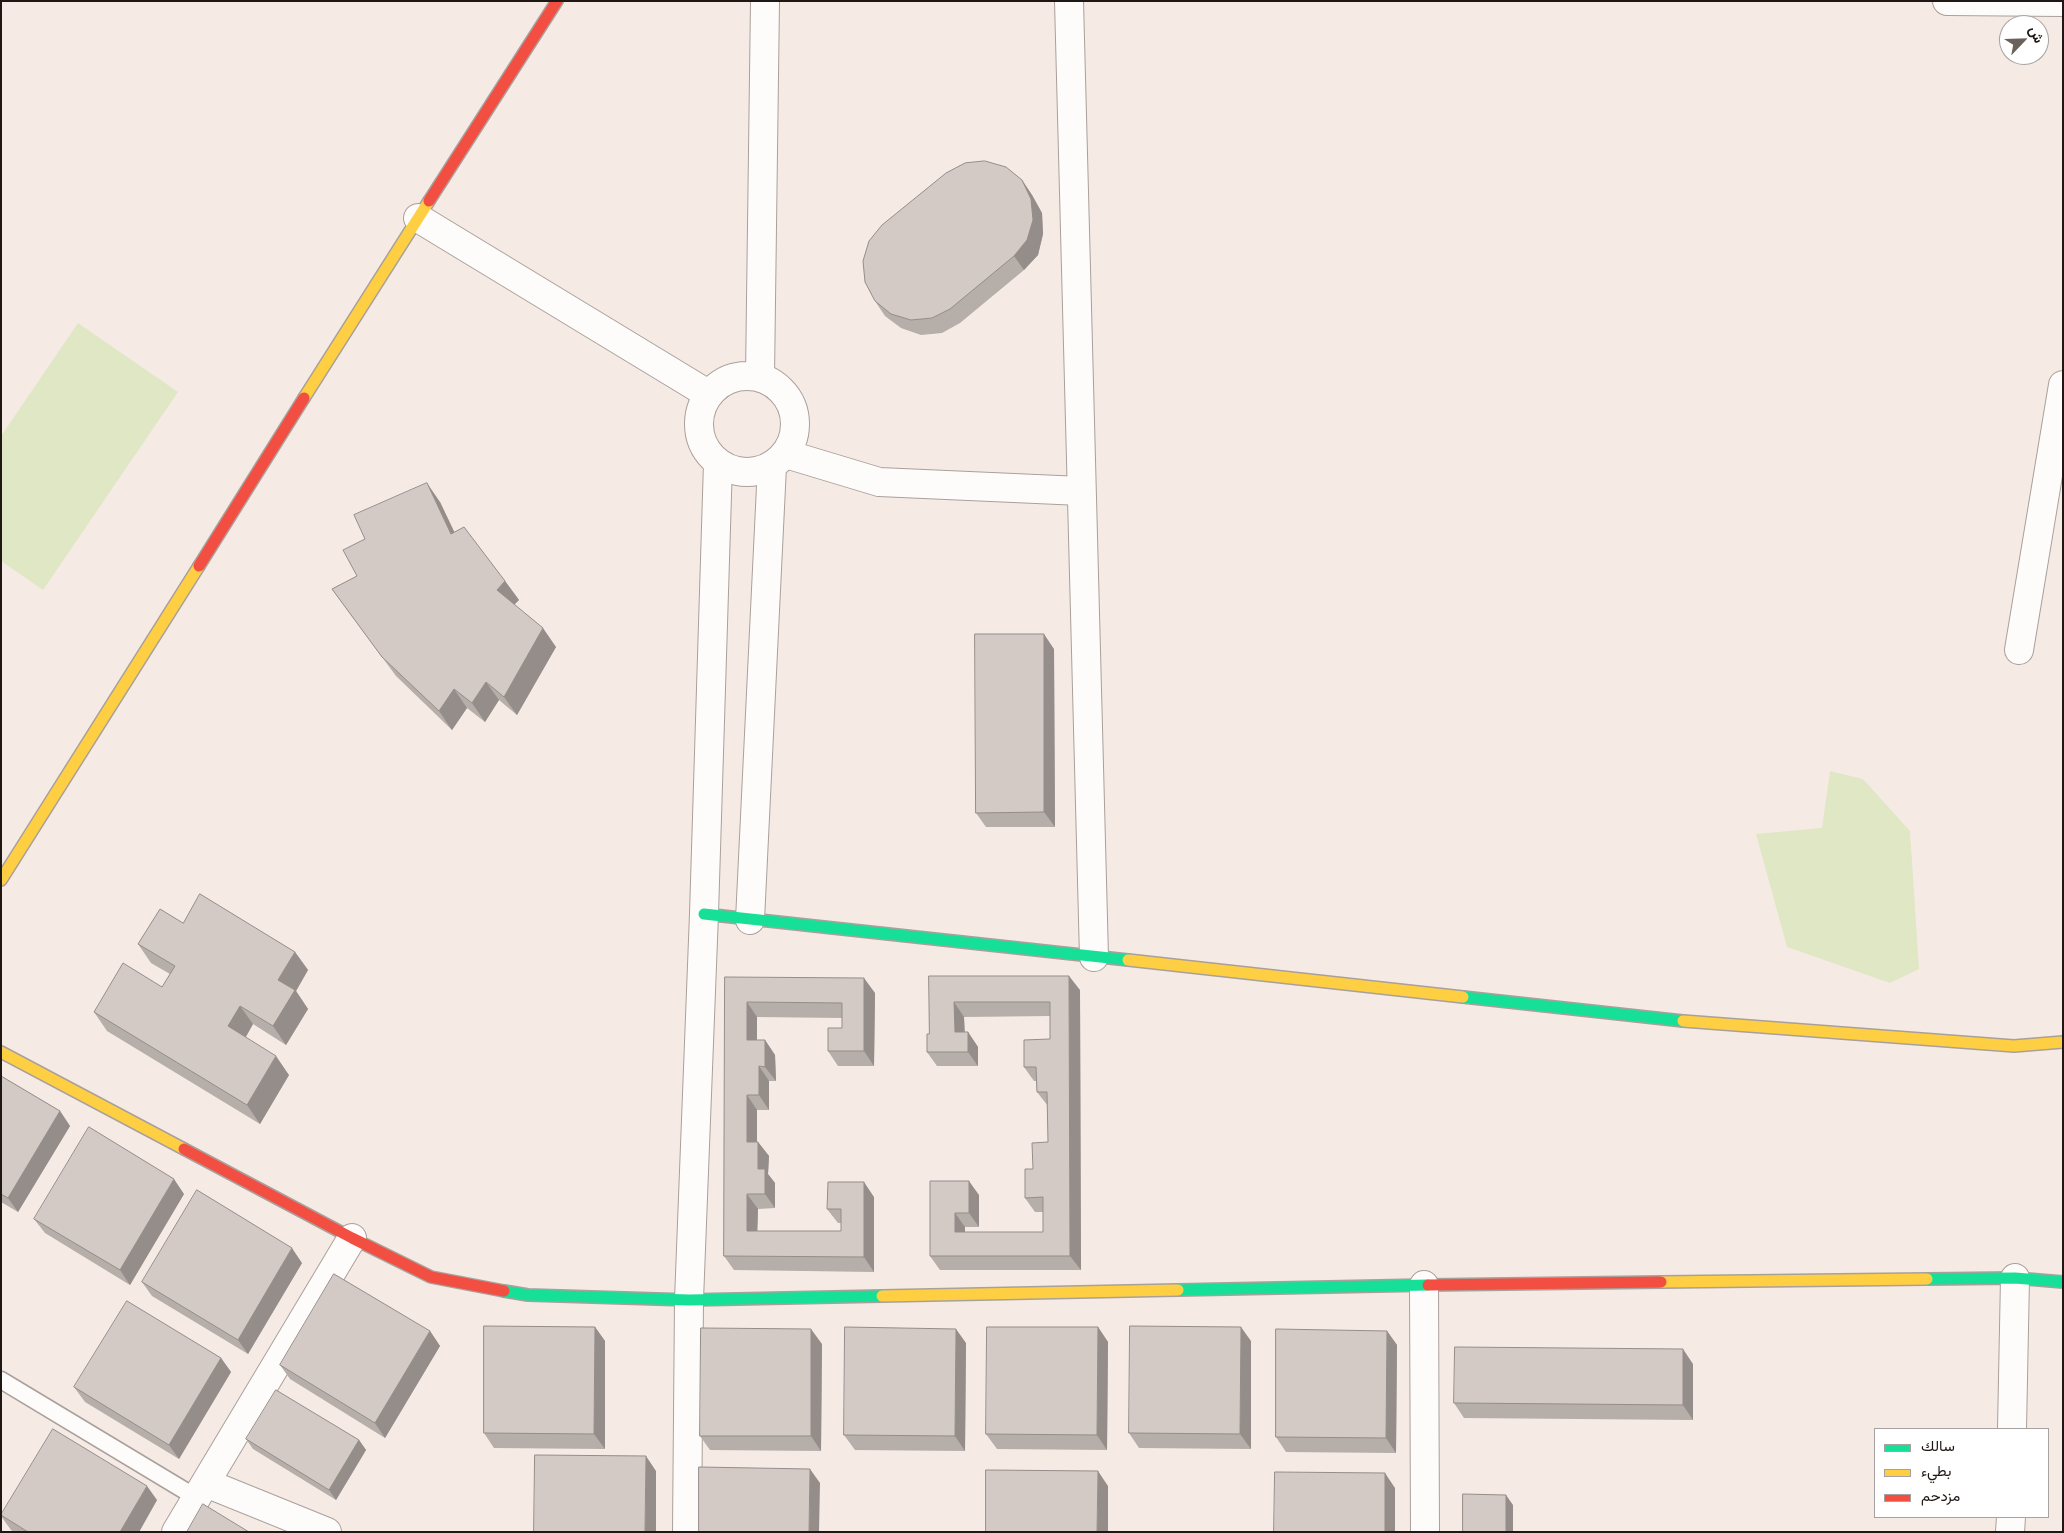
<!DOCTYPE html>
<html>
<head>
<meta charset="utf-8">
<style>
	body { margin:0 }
	#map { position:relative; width:2064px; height:1533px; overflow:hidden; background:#f6eae5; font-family:"Crimson Pro",Vazirmatn,serif }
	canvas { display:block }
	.frame { position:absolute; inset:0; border:2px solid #1f1714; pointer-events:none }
	.legend { position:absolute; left:1874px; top:1428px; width:175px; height:90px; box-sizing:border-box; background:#fff; border:1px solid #a5a2a1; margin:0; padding:6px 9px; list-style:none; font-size:15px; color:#1f1714 }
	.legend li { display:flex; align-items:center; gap:10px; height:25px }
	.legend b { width:25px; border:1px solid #a5a2a1 }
	.north { position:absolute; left:1999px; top:15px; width:50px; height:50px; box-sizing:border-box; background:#fff; border:1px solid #a5a2a1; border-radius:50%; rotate:66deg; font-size:14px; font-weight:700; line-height:20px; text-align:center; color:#1f1714 }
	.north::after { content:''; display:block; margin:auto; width:18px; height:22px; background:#6a615d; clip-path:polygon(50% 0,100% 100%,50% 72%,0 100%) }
</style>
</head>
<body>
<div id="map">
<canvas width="2064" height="1533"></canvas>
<div class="frame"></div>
<ul class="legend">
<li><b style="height:6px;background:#16e098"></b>سالك</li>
<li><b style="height:6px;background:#ffcf43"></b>بطيء</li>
<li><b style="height:6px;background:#f24e42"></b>مزدحم</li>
</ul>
<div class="north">ش</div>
</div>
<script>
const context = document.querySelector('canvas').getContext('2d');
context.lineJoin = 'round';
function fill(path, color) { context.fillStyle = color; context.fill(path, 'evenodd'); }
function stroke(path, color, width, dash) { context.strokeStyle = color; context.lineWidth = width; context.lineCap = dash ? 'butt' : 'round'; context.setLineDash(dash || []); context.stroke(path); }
fill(new Path2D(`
	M78,323l100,69 -135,198 -42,-29v-125z
	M1830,771l33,8 47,52 9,138 -29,14 -103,-36 -31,-113 66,-6z`), '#e0e7c5');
const lane = new Path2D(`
	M1,1380l196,118`);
const street = new Path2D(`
	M1069,1l25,956
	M1947,1l116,1
	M418,218l290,176
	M699 424a48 48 0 1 1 96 0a48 48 0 1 1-96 0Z
	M760,376l5,-375
	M786,454l93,28 202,9
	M2019,650l44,-265
	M750,920l22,-454
	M1424,1285l1,247
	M2012,1429l3,-151
	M206,1483l121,49
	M176,1532l176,-294
	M687,1532l2,-232 15,-386 14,-451
	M2010,1532l1,-15`);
const fast = new Path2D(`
	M704,914l424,46
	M1463,997l220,24
	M1927,1279l88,-1 48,4
	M1178,1290l250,-5
	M504,1291l24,4 161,5 193,-4`);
const slow = new Path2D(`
	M304,398l125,-197
	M1,880l198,-314
	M1128,960l335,37
	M1683,1021l331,25 49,-4
	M1,1052l183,97
	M1661,1282l266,-3
	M882,1296l296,-6`);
const jam = new Path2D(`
	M429,201l128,-200
	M199,566l105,-168
	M184,1149l168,89 79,39 73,14
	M1428,1285l233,-3`);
stroke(lane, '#a9a09b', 19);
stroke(street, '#a9a09b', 30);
stroke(fast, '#a9a09b', 14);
stroke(slow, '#a9a09b', 14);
stroke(jam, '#a9a09b', 14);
stroke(lane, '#fefcfb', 16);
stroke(street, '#fefcfb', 28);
stroke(fast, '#16e098', 11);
stroke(slow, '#ffcf43', 11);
stroke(jam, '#f24e42', 11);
fill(new Path2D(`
	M1022,180l10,15 10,18 1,21 -5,21 -14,15 -64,53 -18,10 -21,2 -20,-7 -16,-12 -10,-15z
	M440,502l14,30 51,49 14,19 -5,4 42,43 -39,68 -18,-15 -14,22 -18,-14 -15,22 -56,-54 -64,-87 25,-13z
	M1054,649l1,178h-69l-10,-14z
	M183,923l112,29 13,18 -12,21 12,18 -22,36 -33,-21 -7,13 43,38 -29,49 -153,-93 -13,-19 68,-25 8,-13 -19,-11 -13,-19z
	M929,976l151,14 1,280h-141l-10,-14v-75l49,14v32h-14v5h78v-20h-8l-10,-14 8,-29 15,-27v-36l-11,-14 -1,-11h-2l-10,-14 26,-28v-23l-86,1 1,15h3l10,15v19h-41l-10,-14 2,-18z
	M725,977l150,16 -1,73h-36l-10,-15 14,-23v-10l-85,-1v23h8l10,15 1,26h-7v29h-12v32h1l11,14 -1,18 7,9v25l-17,1 -1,22h84v-8h-3l-11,-14 47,-12v75l-140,-2 -10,-14z
	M1,1076l59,35 10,15 -52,86 -17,-10z
	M184,1194l-54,91 -85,-52 -11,-14z
	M302,1263l-54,91 -96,-58 -10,-14z
	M595,1327l10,14v108l-111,-1 -10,-15z
	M1098,1327l10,15 -1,108 -110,-1 -11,-15z
	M430,1331l10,15 -55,92 -95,-59 -10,-14z
	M1387,1331l10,14 -1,108 -110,-1 -10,-15z
	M1251,1341v108l-112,-1 -10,-15z
	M966,1343l-1,108 -110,-1 -11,-15z
	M822,1344l-1,107 -111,-1 -10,-14z
	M221,1358l10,14 -52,87 -94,-57 -11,-15z
	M1693,1364v56l-229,-2 -10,-15z
	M246,1439l113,1 7,10 -30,50 -83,-51z
	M157,1500l-18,32h-125l-3,-2 -10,-14z`), '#b5aea9');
fill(new Path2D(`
	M1022,180l10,15 10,18 1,21 -5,21 -14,15 -10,-14z
	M427,483l13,19 24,50 -13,-18z
	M505,581l14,19 -9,9 -13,-19z
	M543,628l13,19 -39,68 -13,-18z
	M1044,634l10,15 1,178 -11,-15z
	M486,682l13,18 -14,22 -13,-19z
	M454,689l13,19 -15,22 -13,-19z
	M295,952l13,18 -12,21 12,18 -22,36 -13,-19 5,-46z
	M1069,976l11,14 1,280 -11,-14z
	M864,978l11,15 -1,73 -10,-15z
	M747,1002l10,15v38l-10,-15z
	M954,1002l10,15 1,29 -10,-14z
	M240,1006l13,18 -12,21 -13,-19z
	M968,1032l10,15v19l-10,-14z
	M765,1040l10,15 1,26 -11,-14z
	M276,1056l13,19 -29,49 -13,-19z
	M759,1066l10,15v29l-10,-15z
	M747,1095l10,15v46l-10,-14z
	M60,1111l10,15 -52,86 -10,-14z
	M758,1142l11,14 -1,18 7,9v25l-10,-14 -7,-25z
	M174,1179l10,15 -54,91 -10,-15z
	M969,1181l10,14v32l-10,-14z
	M864,1182l10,15v75l-10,-15z
	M747,1194l11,15 -1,36 -10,-14z
	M955,1213l10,14v20l-10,-15z
	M292,1248l10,15 -54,91 -10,-14z
	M595,1327l10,14v108l-11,-15z
	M1098,1327l10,15 -1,108 -10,-15z
	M1241,1327l10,14v108l-11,-15z
	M811,1329l11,15 -1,107 -10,-15z
	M956,1329l10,14 -1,108 -10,-15z
	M430,1331l10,15 -55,92 -10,-15z
	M1387,1331l10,14 -1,108 -10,-15z
	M1683,1349l10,15v56l-10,-15z
	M221,1358l10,14 -52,87 -10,-14z
	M359,1440l7,10 -30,50 -7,-10z
	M646,1456l10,15v61h-11z
	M810,1469l10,14 -1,49h-10z
	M1098,1471l10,15v46h-11z
	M1385,1473l10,15v44h-10z
	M147,1486l10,14 -18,32h-19z
	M1506,1495l7,10v27h-7z`), '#948d8a');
const building = new Path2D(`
	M985,161l21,6 16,13 9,19 2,21 -6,20 -13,16 -64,53 -18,9 -21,2 -20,-6 -16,-13 -10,-19 -2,-21 6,-20 13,-16 64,-52 19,-10z
	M427,483l24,51 13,-7 41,54 -8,9 46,38 -39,69 -18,-15 -14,21 -18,-14 -15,22 -57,-54 -50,-68 25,-13 -14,-26 22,-11 -11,-24z
	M975,634h69v178l-68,1z
	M200,894l95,58 -17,28 17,10 -22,36 -33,-20 -12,20 48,30 -29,49 -153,-93 29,-49 39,24 13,-21 -37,-22 22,-35 23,14z
	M929,976h140l1,280h-140v-75h39v32h-14v19h88v-35l-18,1v-29h8l-1,-26 16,-1 -1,-50h-10l-1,-25h-12v-27l26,-1v-37h-96l1,30h13v20h-41v-18h2z
	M725,977l139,1v73h-36v-23h14v-25l-95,-1v38h18v27l-6,-1v29h-12v47h11v27h7v25h-18v37h94v-22h-14l1,-27h36v75l-140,-1z
	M1,1076l59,35 -52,87 -7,-4z
	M89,1127l85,52 -54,91 -86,-51z
	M197,1190l95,58 -54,92 -96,-58z
	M334,1274l96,57 -55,92 -95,-58z
	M127,1301l94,57 -52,87 -95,-58z
	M484,1326l111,1 -1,107 -110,-1z
	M1130,1326l111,1 -1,107 -111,-1z
	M845,1327l111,2 -1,107 -111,-1z
	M987,1327h111l-1,108 -111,-1z
	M701,1328l110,1v107h-111z
	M1276,1329l111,2 -1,107 -110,-1z
	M1455,1347l228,2v56l-229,-2z
	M276,1390l83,50 -30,50 -83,-51z
	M53,1429l94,57 -27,46h-92l-27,-17z
	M535,1455l111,1 -1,76h-111z
	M699,1467l111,2 -1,63h-110z
	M986,1470l112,1 -1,61h-111z
	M1275,1472l110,1v59h-111z
	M1463,1494l43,1v37h-43z
	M203,1504l46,28h-62z`);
fill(building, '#d3cac5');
stroke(building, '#948d8a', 1);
</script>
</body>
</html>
